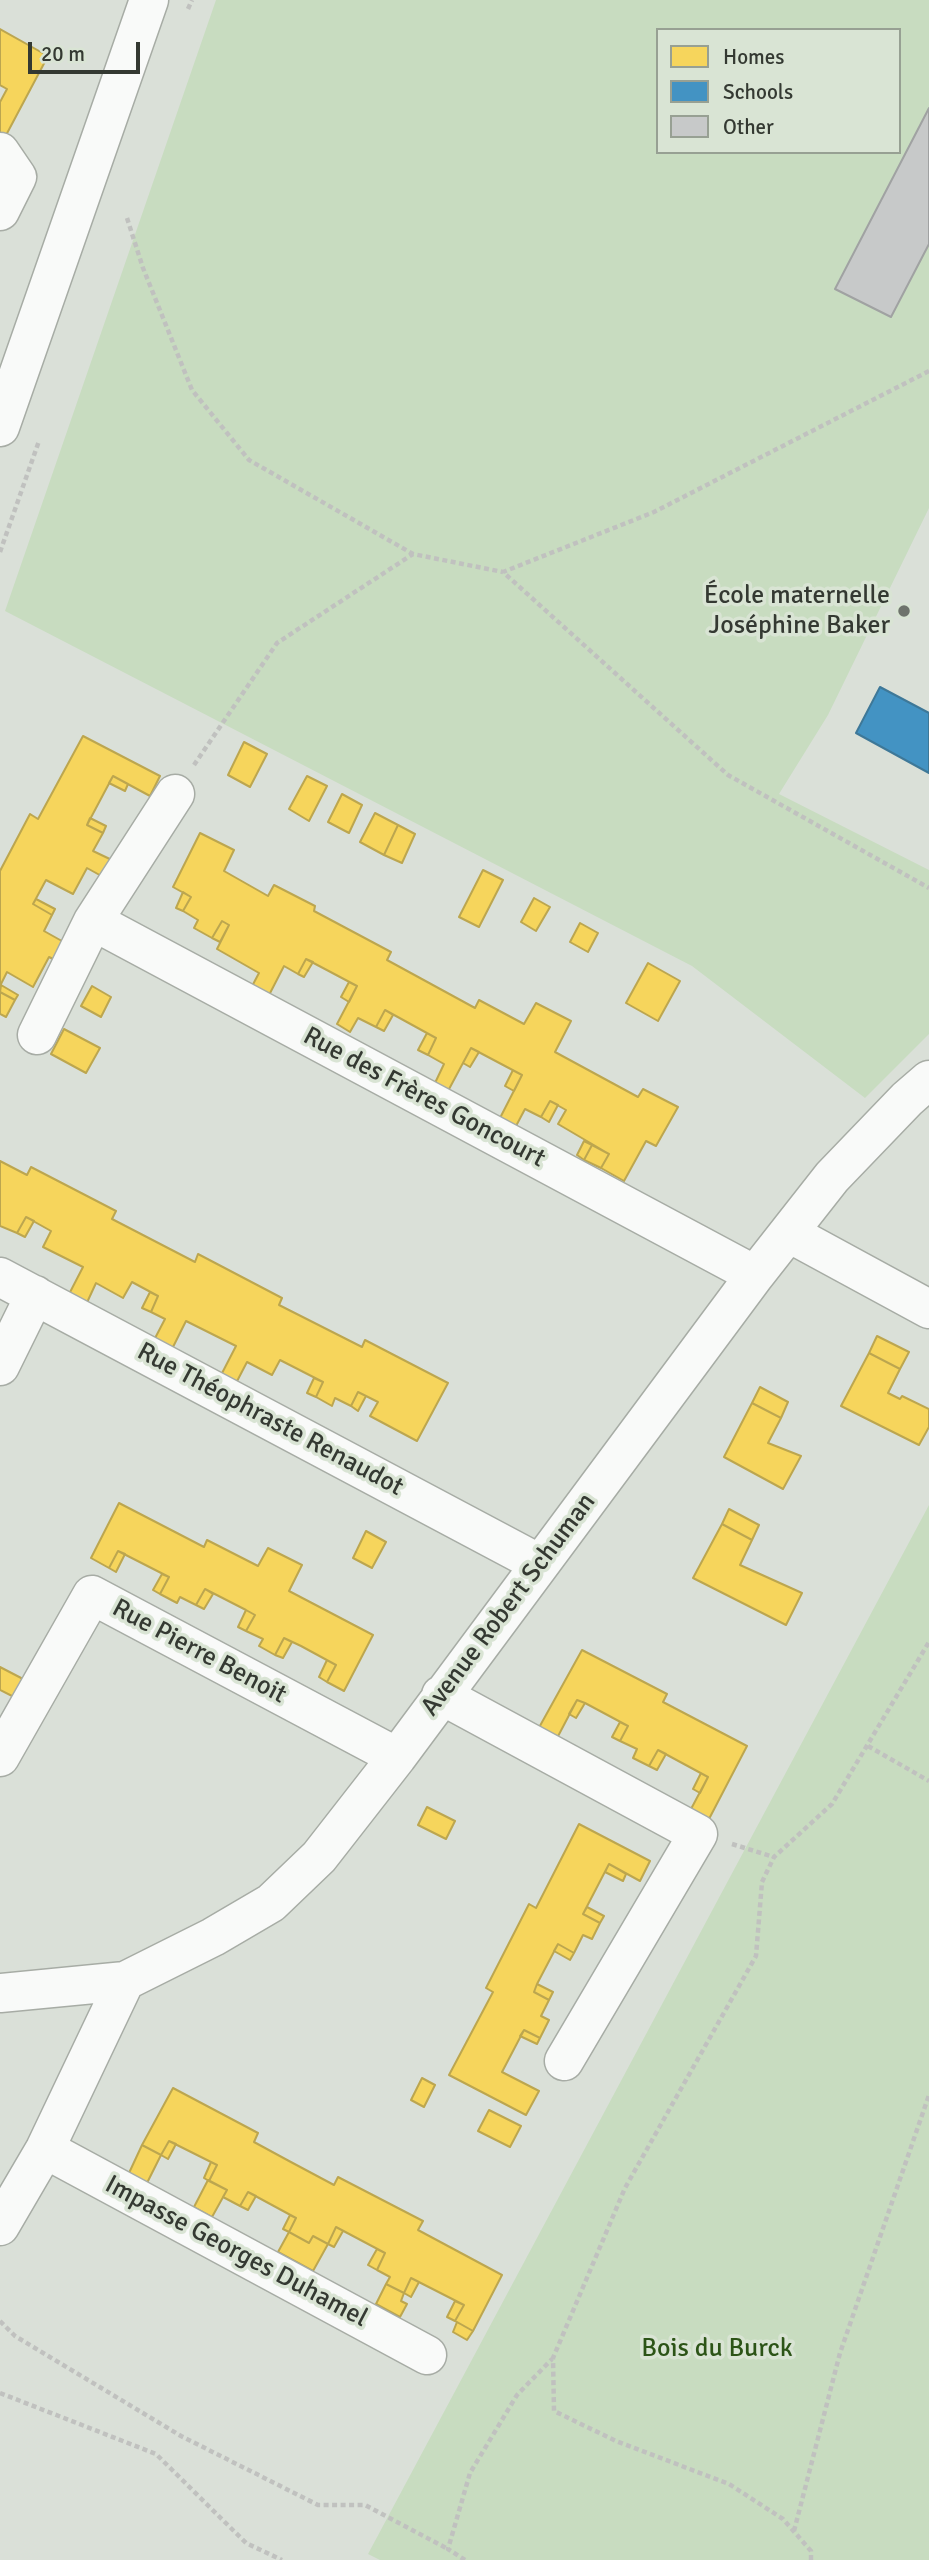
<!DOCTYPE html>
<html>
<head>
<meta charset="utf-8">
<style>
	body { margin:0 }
	#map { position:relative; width:929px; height:2560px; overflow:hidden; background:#dae0d8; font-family:Signika,sans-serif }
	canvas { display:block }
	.legend { position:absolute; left:656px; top:28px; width:245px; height:126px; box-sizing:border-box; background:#d9e4d4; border:2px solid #97a093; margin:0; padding:9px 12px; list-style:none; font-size:21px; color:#343932 }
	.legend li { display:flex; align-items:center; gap:14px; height:35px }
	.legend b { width:35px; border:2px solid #97a093 }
	.scale { position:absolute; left:28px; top:42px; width:112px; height:32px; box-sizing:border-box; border:4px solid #343932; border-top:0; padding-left:9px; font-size:21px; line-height:24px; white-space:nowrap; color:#343932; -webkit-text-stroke:5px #d9e4d4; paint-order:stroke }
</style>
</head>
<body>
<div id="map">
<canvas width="929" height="2560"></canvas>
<ul class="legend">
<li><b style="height:19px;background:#f6d55c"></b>Homes</li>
<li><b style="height:19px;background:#4393c3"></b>Schools</li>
<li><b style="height:19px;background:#c7c9c9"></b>Other</li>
</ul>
<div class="scale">20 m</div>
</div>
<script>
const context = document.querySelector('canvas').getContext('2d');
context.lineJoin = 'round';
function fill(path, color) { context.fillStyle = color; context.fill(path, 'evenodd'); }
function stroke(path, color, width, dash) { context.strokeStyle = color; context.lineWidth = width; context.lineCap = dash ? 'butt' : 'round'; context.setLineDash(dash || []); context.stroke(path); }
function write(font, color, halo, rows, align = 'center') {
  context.font = font + ' Signika,sans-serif'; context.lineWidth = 7; context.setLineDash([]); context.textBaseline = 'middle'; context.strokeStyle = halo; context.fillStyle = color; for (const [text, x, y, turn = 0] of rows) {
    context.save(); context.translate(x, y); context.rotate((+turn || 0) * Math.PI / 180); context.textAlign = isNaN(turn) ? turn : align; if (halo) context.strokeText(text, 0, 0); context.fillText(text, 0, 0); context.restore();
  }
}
fill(new Path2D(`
	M216,0h713v508l-101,207 -49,79 150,76v164l-64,64 -173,-132 -687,-355zM658,30h241v122h-241z
	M929,1505v1055h-549l-12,-6z`), '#c8dcc0');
const homes = new Path2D(`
	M0,29l48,27 -44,83 -4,-2v-35l7,-13 -7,-4z
	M83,736l77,40 -10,20 -37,-20 -26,49 16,8 -10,18 21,10 -9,17 -18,-10 -14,26 -27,-14 -13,24 19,11 -8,16 25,14 -10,17 -10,-5 -16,30 -26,-15 -7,14v-115l30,-57 8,5z
	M244,742l23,12 -17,33 -22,-12z
	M113,776l15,8 -3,7 -16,-8z
	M307,776l20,10 -18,35 -20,-12z
	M342,794l20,11 -13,28 -21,-11z
	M375,813l23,12 -14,30 -24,-13z
	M90,818l16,8 -3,7 -16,-8z
	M398,825l17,9 -13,29 -18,-8z
	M200,833l34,17 -10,21 44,25 6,-11 41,21 -1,5 77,41 -4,8 88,48 4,-8 45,24 12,-21 35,18 -16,31 83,45 5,-8 35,18 -22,39 -10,-5 -22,40 -23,-13 8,-14 -51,-30 8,-14 -16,-9 -9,16 -16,-8 -9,17 -16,-8 22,-43 -51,-27 -23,43 -13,-8 9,-19 -16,-9 8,-17 -51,-28 -9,17 -18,-9 -8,14 -13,-8 20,-38 -51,-27 -8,15 -14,-8 -17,33 -17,-9 9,-17 -42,-24 12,-24 -7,-4 -10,17 -18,-10 4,-8 -15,-9 8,-14 -18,-10z
	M483,870l20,10 -24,47 -20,-10z
	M183,892l8,5 -8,14 -7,-3z
	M534,898l16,9 -14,24 -15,-9z
	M36,899l19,10 -3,6 -19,-11z
	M222,921l7,4 -9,17 -8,-4z
	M580,923l18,10 -10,19 -18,-10z
	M306,959l7,3 -9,15 -6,-3z
	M648,963l32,18 -22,40 -32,-18z
	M349,982l8,4 -8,16 -8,-5z
	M1,985l17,10 -3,5 -15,-8z
	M92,986l19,11 -10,20 -20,-11z
	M0,992l15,8 -9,17 -6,-3z
	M385,1010l8,5 -9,16 -8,-4z
	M64,1029l36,19 -14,25 -35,-19z
	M427,1033l9,5 -8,17 -10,-5z
	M471,1048l8,4 -9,15 -7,-4z
	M513,1070l9,5 -8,16 -9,-5z
	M550,1101l8,4 -9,17 -8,-5z
	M584,1141l8,4 -8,15 -7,-5z
	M592,1145l17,9 -8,14 -17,-8z
	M0,1161l27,14 4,-8 85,44 -4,8 83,43 3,-8 84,44 -3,7 83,42 3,-7 83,43 -31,58 -47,-25 8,-14 -20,-10 -7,14 -16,-8 -3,8 -16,-9 7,-15 -43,-22 -8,15 -25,-13 -13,25 -15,-8 17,-33 -50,-25 -15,30 -18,-9 12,-23 -14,-7 7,-16 -26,-14 -9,16 -27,-15 -12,26 -18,-9 17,-33 -40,-20 8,-16 -25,-14 -9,16 -17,-7z
	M26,1217l8,4 -9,16 -8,-4z
	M150,1292l8,4 -7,16 -9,-4z
	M877,1336l32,16 -9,17 -31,-16z
	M869,1353l31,16 -12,24 12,6 2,-3 27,13v18l-10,18 -78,-39z
	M314,1378l9,4 -7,15 -9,-4z
	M760,1387l28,15 -7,16 -29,-15z
	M358,1392l8,4 -8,15 -7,-5z
	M752,1403l29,15 -13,25 33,13 -18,33 -59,-32z
	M119,1503l85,44 3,-7 51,26 10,-18 34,17 -13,26 84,44 -29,56 -17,-9 9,-17 -35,-19 -17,-8 -9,17 -16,-9 4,-7 -17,-8 9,-16 -9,-5 -41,-21 -9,16 -16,-8 -3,6 -17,-9 9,-17 -51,-26 -9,17 -18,-10z
	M729,1509l30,16 -7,15 -30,-16z
	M722,1524l30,16 -12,25 62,28 -16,32 -93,-47z
	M366,1531l20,11 -14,26 -19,-10z
	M118,1551l7,3 -9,18 -7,-4z
	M162,1574l7,3 -9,17 -7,-4z
	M205,1589l8,5 -9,15 -8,-4z
	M246,1610l9,5 -9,16 -8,-4z
	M284,1638l8,4 -9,16 -8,-3z
	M582,1650l85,44 -4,8 84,44 -38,73 -18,-10 17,-32 -50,-27 -9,16 -16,-8 4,-9 -17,-8 8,-15 -43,-23 -8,-3 -22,42 -19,-9z
	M327,1660l9,5 -9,17 -8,-5z
	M0,1667l25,13 -9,18 -16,-8z
	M577,1700l8,3 -9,15 -7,-4z
	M620,1722l8,4 -8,15 -8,-4z
	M658,1750l8,4 -9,16 -8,-4z
	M701,1773l7,4 -8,16 -7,-4z
	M427,1807l28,14 -9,18 -28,-14z
	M579,1824l71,37 -10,20 -31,-17 -26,50 17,9 -8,16 -9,-4 -9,18 -16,-9 -21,40 -3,8 15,8 -8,16 8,4 -9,18 -16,-8 -22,42 37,19 -13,24 -77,-40 44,-83 -7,-4 43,-84 7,4z
	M609,1864l17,10 -3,7 -18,-9z
	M587,1907l17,9 -4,7 -17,-9z
	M558,1944l16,9 -4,7 -16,-9z
	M537,1984l16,8 -4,8 -15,-8z
	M524,2030l16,8 -3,6 -17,-8z
	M422,2078l13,7 -11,22 -13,-7z
	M173,2088l85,45 -4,9 35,19 45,24 4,-8 85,44 -5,9 84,45 -29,56 -18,-10 9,-16 -53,-27 -7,15 -18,-9 4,-7 -13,-7 8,-17 -49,-26 -8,17 -15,-8 -4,7 -20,-11 7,-14 -48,-26 -8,14 -17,-9 4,-7 -18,-9 8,-16 -48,-24 -8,14 -19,-10z
	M489,2110l32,16 -11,21 -32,-16z
	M169,2141l7,3 -8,15 -7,-4z
	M142,2145l19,10 -14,28 -18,-10z
	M211,2162l6,3 -8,16 -5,-3z
	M208,2180l19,10 -15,27 -18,-10z
	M248,2192l8,4 -8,14 -8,-4z
	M290,2215l6,3 -7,14 -6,-3z
	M336,2227l7,4 -9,16 -6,-3z
	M289,2232l20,11 4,-7 15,8 -15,27 -35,-19z
	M377,2249l8,4 -8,17 -9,-5z
	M411,2278l8,4 -8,15 -7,-4z
	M386,2284l18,9 -3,8 6,3 -7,13 -24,-13z
	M455,2301l9,4 -9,16 -8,-4z
	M457,2322l16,9 -6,9 -14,-8z`);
fill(homes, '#f6d55c');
stroke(homes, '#bca64f', 2);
const schools = new Path2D(`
	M880,687l49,26v60l-73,-40z`);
fill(schools, '#4393c3');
stroke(schools, '#3e7898', 2);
const building = new Path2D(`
	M929,108v136l-38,73 -56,-28z`);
fill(building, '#c7c9c9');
stroke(building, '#a0a2a2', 2);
const minor = new Path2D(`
	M0,152l17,25 -17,34
	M93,921l662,354
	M37,1035l56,-114 82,-127
	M789,1233l140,76
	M0,1277l540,287
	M0,1366l35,-71
	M441,1695l257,139 -134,227
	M0,1757l92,-162 305,162
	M0,1993l125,-12 88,-44 58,-34 48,-46 78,-100 358,-482 77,-98 75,-78 22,-19
	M45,2149l382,206
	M0,2226l45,-77 80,-168`);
const secondary = new Path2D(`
	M0,427l149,-427`);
stroke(minor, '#a7aca5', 41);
stroke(secondary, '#a7aca5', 41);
stroke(new Path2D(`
	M188,9l4,-9
	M127,218l16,50 49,122 57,70 164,94
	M929,371l-275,141 -151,60 225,203 201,113
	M0,552l39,-111
	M194,765l83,-122 136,-89 90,18
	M868,1746l61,35
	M732,1844l42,13
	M0,2321l15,15 166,100 137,69h47l83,44
	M0,2393l156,61 90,89 36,17
	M794,2531l46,-178 89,-258
	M465,2560l-17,-11 22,-76 47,-78 35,-36
	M811,2560v-9l-28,-32 -54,-35 -113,-43 -62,-30 -1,-53 72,-170 131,-232 6,-74 12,-25 58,-53 97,-162`), '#c0c1bf', 4.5, [5, 3.5]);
stroke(minor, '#f9faf9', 38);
stroke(secondary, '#f9faf9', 38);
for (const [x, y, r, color] of [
	[904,611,7,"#6e736c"]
]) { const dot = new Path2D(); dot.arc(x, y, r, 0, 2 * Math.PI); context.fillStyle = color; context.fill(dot); stroke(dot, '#d9e4d4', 2.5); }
write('26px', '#343932', '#d9e4d4', [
	["École maternelle",890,596],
	["Joséphine Baker",890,626]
], 'right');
write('26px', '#343932', '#d9e4d4', [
	["Rue des Frères Goncourt",424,1098,28],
	["Rue Théophraste Renaudot",270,1420,28],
	["Avenue Robert Schuman",509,1605,-53],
	["Rue Pierre Benoit",199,1652,28],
	["Impasse Georges Duhamel",236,2252,28]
]);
write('26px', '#2c5417', '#d9e4d4', [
	["Bois du Burck",717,2349]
]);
</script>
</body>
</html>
